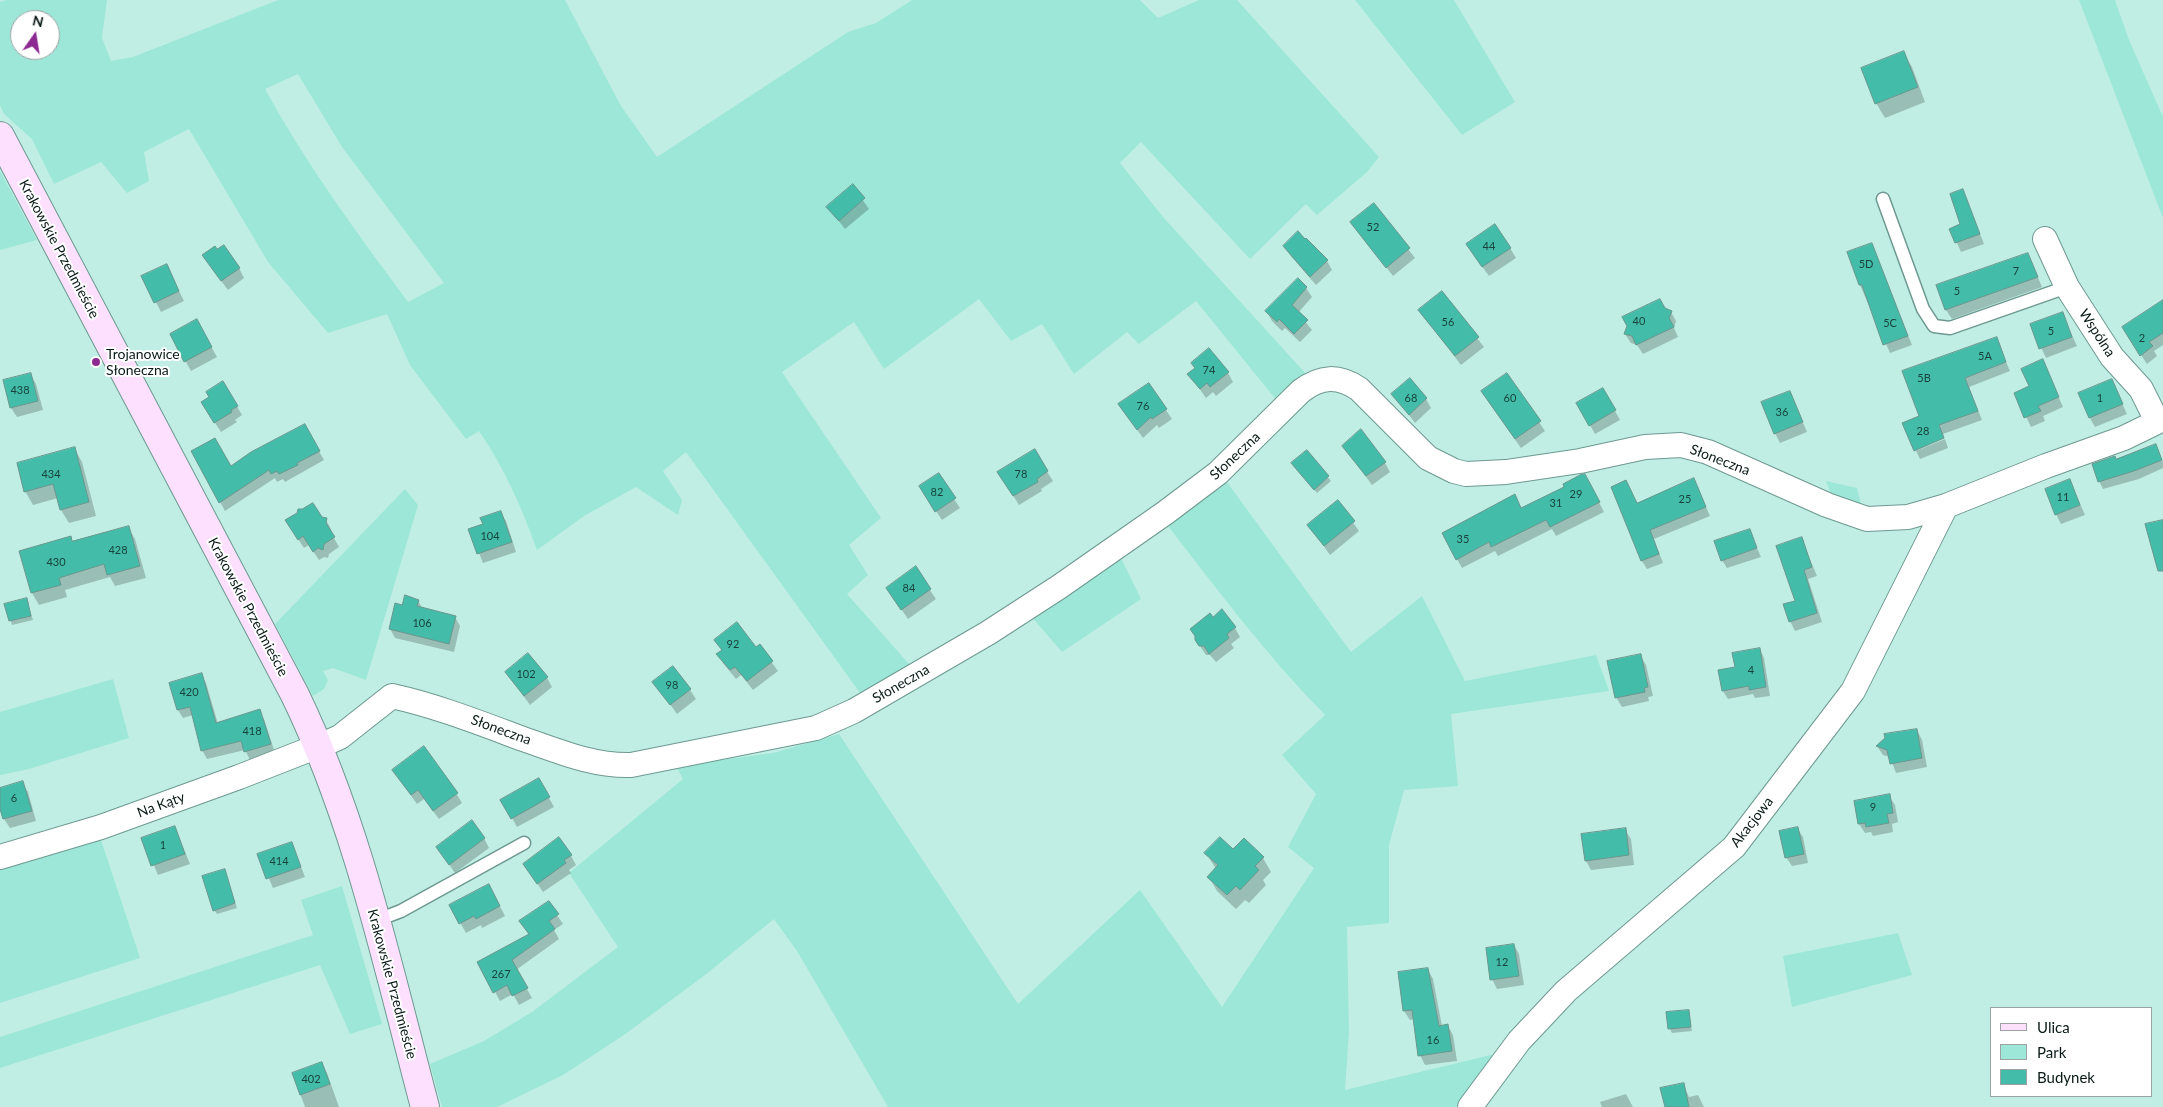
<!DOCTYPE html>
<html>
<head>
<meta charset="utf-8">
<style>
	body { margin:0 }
	#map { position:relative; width:2163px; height:1107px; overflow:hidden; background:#c0eee4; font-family:Lato,sans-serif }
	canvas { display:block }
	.legend { position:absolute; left:1990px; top:1007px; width:162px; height:90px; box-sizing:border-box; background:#fff; border:1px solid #9da3a2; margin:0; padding:6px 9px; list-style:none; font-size:15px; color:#091a17 }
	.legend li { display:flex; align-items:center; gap:10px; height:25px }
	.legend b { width:25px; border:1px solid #9da3a2 }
	.north { position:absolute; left:10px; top:10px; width:50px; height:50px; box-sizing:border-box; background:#fff; border:1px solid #9da3a2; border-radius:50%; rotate:13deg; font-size:14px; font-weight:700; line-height:20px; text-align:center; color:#091a17 }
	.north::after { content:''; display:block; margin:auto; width:18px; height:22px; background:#8d2a92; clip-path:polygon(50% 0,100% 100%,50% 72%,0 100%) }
</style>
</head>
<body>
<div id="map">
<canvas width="2163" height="1107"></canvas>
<ul class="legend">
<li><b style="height:6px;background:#fde0fe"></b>Ulica</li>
<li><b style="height:14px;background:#9de7d8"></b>Park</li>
<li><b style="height:14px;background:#43bdaa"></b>Budynek</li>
</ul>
<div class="north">N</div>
</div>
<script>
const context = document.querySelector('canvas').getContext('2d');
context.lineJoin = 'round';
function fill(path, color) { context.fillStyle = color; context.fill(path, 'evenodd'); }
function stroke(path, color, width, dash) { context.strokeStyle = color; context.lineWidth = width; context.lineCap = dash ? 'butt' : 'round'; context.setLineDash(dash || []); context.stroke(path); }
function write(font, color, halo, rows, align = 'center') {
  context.font = font + ' Lato,sans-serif'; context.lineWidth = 4; context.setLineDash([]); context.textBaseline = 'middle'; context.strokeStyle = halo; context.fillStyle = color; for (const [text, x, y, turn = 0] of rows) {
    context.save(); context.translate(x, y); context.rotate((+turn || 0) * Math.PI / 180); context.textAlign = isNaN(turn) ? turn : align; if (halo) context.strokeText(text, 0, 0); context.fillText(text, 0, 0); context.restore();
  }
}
fill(new Path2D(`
	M6,0h101l-5,38 9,23 22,-4 145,-57h287l56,106 36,51 191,-125 28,-9 36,-23h228l18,18 41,-18h38l142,157 -12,15 -50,43 -11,-11 -56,55 -109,-117 -21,21 43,54 144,158 -29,27 -82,-101 -57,43 -12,-12 -53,42 -32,-50 -31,17 -32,-42 -95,70 -30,-47 -72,50 99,146 -32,27 19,30 -21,19 63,71 -47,32 -177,-245 -23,19 19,29 -4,15 -42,-28 -52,29 -47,34c-15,-42 -33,-83 -58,-119l-13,8 -56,-74 -23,-51 -59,19 -60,-71 -79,-133 -45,23 5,29 -22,12 -26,-31 -47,22 -22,-45 -28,-25 -4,-9v-103zM20,20h30v30h-30zM298,74l44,73 102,136 -36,19c-51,-69 -102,-138 -143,-213z
	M1355,0h99l61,102 -53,33z
	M2079,0h36l14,40 34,77v101z
	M0,171l37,69 -37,10z
	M1224,478l127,174 71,-56 43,85 131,-26 13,36 -158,23 7,72 -54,4 -15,55v78l-42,4 2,105 -4,58 154,-37 -43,54h-568l-91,-156 -23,-32 -69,56 -81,60 -61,40 -66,32h-55l-12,-43 54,-23 48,-29 86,-65 -49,-74 114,-94 -7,-13 97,-13 66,-19 179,270 122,-114 82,117 92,-139 -26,-21 28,-53 -34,-39 43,-40c-58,-59 -109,-127 -160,-193z
	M1826,481l31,7 6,24 -28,-8z
	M405,489l13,16 -52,175 -33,-12 -10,3 5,9 -4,9 -11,7 -38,-72z
	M1119,554l22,45 -79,53 -31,-36z
	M113,679l16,59 -100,31 -29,6v-63z
	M99,834l41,124 -140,45v-140z
	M342,886l40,138 -32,10 -30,-69 -320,103v-31l313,-102 -12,-35z
	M1898,933l14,42 -120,32 -9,-51z`), '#9de7d8');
fill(new Path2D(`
	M1903,53l9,14 13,35 -40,16 -9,-15z
	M853,186l16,23 -24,20 -17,-22z
	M1963,191l21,53 -23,8 -10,-23 11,-4z
	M1373,204l42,54 -22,18 -42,-54z
	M1872,245l40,100 -22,8 -30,-68z
	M1285,246l42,15 5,9 -16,15 -26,-30z
	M1510,248l6,10 -27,18 -16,-22z
	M2028,254l14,33 -90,32 -6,-9z
	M209,265l30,3 5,10 -16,12z
	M171,275l13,26 -23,11 -18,-35z
	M1306,288l6,9 -14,16 14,17 -12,12 -15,-14 -3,3 -10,-10 -5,-9z
	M1442,293l42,54 -23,18 -41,-54z
	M2163,301v44l-9,6 3,5 -10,8 -18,-27z
	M1665,310l6,2 5,9 -2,7 4,9 -35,17 -6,-9 -6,-2 -6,-9z
	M2062,314l15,32 -31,12 -15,-33z
	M202,330l15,27 -26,14 -20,-36z
	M1996,339l14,32 -41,16 13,33 -39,14 1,3 -29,12 6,-32z
	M2042,360l21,47 -20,9 2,5 -14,6 -16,-34 15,-6z
	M1228,373l5,9 -17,14 -3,-4 -7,6 -17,-24z
	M30,374l6,10 7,26 -26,7 -6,-9 -6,-27z
	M2111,380l16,34 -32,13 -5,-9z
	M223,383l19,32 -7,5 2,2 -16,10 -13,-20 3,-14z
	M1148,384l24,35 -13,9 -2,-3 -14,13 -18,-25z
	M1603,389l17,31 -25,14 -17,-30z
	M1790,392l17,40 -27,11 -5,-10z
	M1393,394l33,5 5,9 -16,15z
	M1488,401l51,21 6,9 -24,17z
	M304,425l20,35 -39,22 -2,-3 -6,3 -2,-4 -50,33 -32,-60 37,16z
	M1945,439l3,9 -28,11 -4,-8z
	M2155,445l8,17v6l-24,11 -36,10 -4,-8z
	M1343,446l42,17 5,9 -18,13z
	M74,448l8,14 14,54 -27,7 -8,-13 -3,-12 -25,7 -8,-14z
	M1034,451l19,30 -12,8 1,2 -23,14 -15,-24z
	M1306,451l25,30 -14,12 -22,-26z
	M1694,480l16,36 -56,23 9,24 -16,6 -5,-8 -5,-56z
	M2070,481l15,34 -24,9 -5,-10z
	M1590,485l14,27 -48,24 -4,-7 -54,27 -3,-5 -33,17 -5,-9 58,-63 7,13z
	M926,496l28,3 6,9 -18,12z
	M1338,502l21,29 -29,24 -21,-30z
	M500,512l6,9 10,31 -33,11 -13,-33 14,-5z
	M321,518l5,2 5,9v4l8,14 -10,7 -1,4 -4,-1 -5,3 -10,-15 -5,3 -12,-18z
	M128,527l7,12 11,39 -31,8 -5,-9 -45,13 2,7 -28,8 -7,-12 38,-55 3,5z
	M1749,530l12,27 -34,11 -5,-8z
	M1801,538l16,38 -9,3 14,43 -27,9 -5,-10 6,-20z
	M915,568l21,31 -28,20 -15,-22z
	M26,600l7,20 -21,5 -6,-20z
	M418,601l5,8 32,8 5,9 -6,26 -59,-14 -5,-9 13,-23z
	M1212,618l23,10 5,9 -9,7 3,4 -18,14 -6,-7h-4l-10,-15z
	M716,640l40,9 4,-3 18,25 -25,19 -12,-15 -5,4 -13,-16 -5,-9 4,-3z
	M1760,649l4,9 6,38 -15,2 -2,-4 -25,5 -5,-8 13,-23z
	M1640,655l6,10 7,31 -5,1 1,4 -27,6 -6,-10z
	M506,672l41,6 5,9 -22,18z
	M201,675l5,8 12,41 41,-13 5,8 11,34 -25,7 -5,-10 -38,9 -5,-9 -9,-35 -10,3 -5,-8 -8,-26z
	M654,682l36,8 6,9 -19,15z
	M1917,730l5,10 5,27 -31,6 -6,-16 -7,-2 -6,-9z
	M399,779l57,14 6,10 -23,16 -15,-20 -7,5z
	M539,780l15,27 -37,20 -15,-27z
	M22,783l6,9 8,29 -26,7 -6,-9 -4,-15v-15z
	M1889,796l6,9 3,17 -6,2 1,8 -20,4 -2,-4 -6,1 -6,-9z
	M175,827l15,37 -32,11 -15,-36z
	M1797,828l6,9 5,26 -16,3 -6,-9z
	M1625,830l6,9 3,26 -43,5 -5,-9z
	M484,838l5,10 -34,25 -18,-26z
	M292,844l13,33 -32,11 -14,-33z
	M1233,851l30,7 8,14 -8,8 3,5 -17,18 -4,-3 -9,9 -19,-18 -8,-14 7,-8 -10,-16z
	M571,856l5,9 -7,5 2,3 -28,19 -19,-28z
	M226,875l11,33 -20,6 -3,-4z
	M494,895l11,21 -23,12 -1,-3 -15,8 -15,-27z
	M557,915l6,9 -9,6 5,9 -43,31 16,28 -13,7 -6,-11 -13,7 -21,-39 50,-27 -8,-13z
	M1514,945l5,9 5,31 -27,4 -5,-10z
	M1428,970l5,9 9,47h6l5,9 4,26 -32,4 -5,-10 -6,-36 -4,1 -6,-9z
	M1688,1011l4,20 -20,2 -2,-4 -2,-16z
	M321,1064l6,9 12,34h-34l-12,-33z
	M1683,1084l6,13 9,-2 6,12h-38z
	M1626,1094l7,13h-31l-2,-5z`), '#0003');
const building = new Path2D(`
	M1904,51l14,36 -43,17 -14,-36z
	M853,184l12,14 -26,23 -13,-14z
	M1963,189l17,45 -25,9 -6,-14 11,-5 -10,-30z
	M1374,203l36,45 -24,20 -36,-46z
	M1495,224l16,24 -29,19 -16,-23z
	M1298,231l7,8 1,-1 22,22 -18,17 -27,-31z
	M1872,243l36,93 -25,9 -21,-60h-3l-12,-33z
	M224,245l16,23 -19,13 -19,-26 13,-9 2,3z
	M2028,253l10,24 -93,33 -9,-25z
	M167,264l12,27 -25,12 -13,-27z
	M1298,278l9,9 -15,18 16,15 -14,14 -15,-15 -2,3 -12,-11z
	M1442,291l37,46 -24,19 -37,-46z
	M1660,299l5,9 7,3 -3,7 5,9 -38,18 -4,-9 -8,-2 3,-8 -5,-9z
	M2163,300v33l-14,9 4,4 -13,10 -18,-29z
	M2063,312l9,25 -33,12 -9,-25z
	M197,319l15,28 -28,15 -14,-28z
	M1997,337l9,25 -41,16 13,33 -39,14 5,13 -30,13 -12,-28 17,-7 -17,-45z
	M1209,348l20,24 -19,15 -3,-4 -7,6 -13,-15 8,-6 -4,-5z
	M2043,359l16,38 -21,9 3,5 -17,7 -10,-25 15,-7 -8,-17z
	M31,373l7,28 -28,7 -7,-28z
	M1507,373l34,48 -26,18 -34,-48z
	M1410,378l17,20 -18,17 -18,-21z
	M2112,379l11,25 -34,14 -11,-25z
	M223,381l15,25 -7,4 1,2 -18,11 -13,-21 8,-5 -3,-5z
	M1149,383l18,26 -15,10 -1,-2 -14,13 -19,-26z
	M1603,388l13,22 -27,16 -13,-23z
	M1790,391l13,31 -29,12 -13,-32z
	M305,424l15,27 -23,12 1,2 -19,9 -2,-3 -6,3 -2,-4 -50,33 -28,-52 24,-13 16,28 20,-14z
	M1361,429l25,33 -20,14 -24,-30z
	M2156,444l6,16 -28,11 -36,11 -6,-18 23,-8 1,3z
	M75,447l14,55 -29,8 -7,-26 -29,8 -7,-29z
	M1035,449l13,22 -11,8 1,3 -25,14 -16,-24z
	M1307,450l22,26 -15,14 -23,-27z
	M939,473l17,25 -21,14 -16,-26z
	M1585,474l15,28 -50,25 -4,-7 -55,27 -2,-5 -33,18 -14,-27 73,-39 6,14 43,-21 -1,-3 17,-9z
	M1694,478l12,29 -56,23 9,24 -18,7 -30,-74 15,-7 11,23z
	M2070,479l10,26 -25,10 -10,-26z
	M1338,500l17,21 -31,25 -17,-21z
	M313,503l9,14 5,1 -1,5 9,14 -11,7 -1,6 -5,-2 -5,4 -10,-16 -5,4 -13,-20 12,-7 1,-4h4z
	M501,511l11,31 -35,12 -9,-25 15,-5 -3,-6z
	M2163,520v51h-5l-13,-47z
	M129,526l11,40 -33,9 -3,-11 -45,14 2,7 -30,8 -12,-42 52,-15 1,5z
	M1750,529l7,19 -36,13 -7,-20z
	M1802,537l10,30 -8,3 13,43 -28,9 -6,-18 12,-3 -19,-55z
	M916,566l15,23 -30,21 -15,-22z
	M405,595l14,5 -2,6 39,10 -7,28 -60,-15 6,-26 7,2z
	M27,598l4,18 -22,5 -5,-17z
	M1222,609l14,18 -9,7 2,4 -20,16 -5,-8h-5l-4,-6v-4l-5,-7 20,-16 3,4z
	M737,622l19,25 4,-3 13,17 -26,20 -12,-14 -5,3 -14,-16 6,-4 -8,-10z
	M1760,648l6,39 -17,3v-4l-27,5 -4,-21 17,-3 -3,-14z
	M528,653l20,24 -24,19 -19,-24z
	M1641,654l7,33 -4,1 1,4 -30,6 -8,-37z
	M673,666l18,23 -21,16 -18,-23z
	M202,673l14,50 44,-14 11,35 -27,8 -3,-11 -40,10 -11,-44 -13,3 -8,-27z
	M1917,729l5,29 -32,6 -3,-14 -11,-4 9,-8 -1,-4z
	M424,746l34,47 -25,18 -15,-21 -7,5 -19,-25z
	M539,778l11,19 -39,22 -11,-19z
	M23,781l9,30 -29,8 -3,-10v-21z
	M1890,794l3,19 -6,1 2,9 -23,4 -1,-4 -7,1 -4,-23z
	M472,820l13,18 -36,27 -13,-18z
	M175,826l10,28 -34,12 -10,-28z
	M1798,827l6,27 -19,4 -6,-27z
	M1626,828l3,27 -44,6 -4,-27z
	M559,837l13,18 -8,5 2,3 -29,21 -14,-20z
	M1220,837l13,12 11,-11 20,19 -9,9 4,4 -19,20 -4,-4 -9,9 -20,-18 11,-12 -14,-12z
	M292,842l9,25 -35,12 -9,-25z
	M225,869l10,34 -22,8 -11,-35z
	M489,884l11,22 -24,13 -2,-3 -15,8 -10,-19z
	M549,901l10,13 -10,7 6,8 -43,31 16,28 -16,8 -5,-11 -14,8 -16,-31 52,-28 -10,-13z
	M1514,944l5,32 -29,4 -4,-32z
	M1428,968l11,58 9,-2 4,27 -34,5 -6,-46 -9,1 -5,-39z
	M1689,1010l2,17 -23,2 -2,-17z
	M322,1062l8,22 -30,11 -8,-22z
	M1684,1083l5,24h-24l-5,-19z`);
fill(building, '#43bdaa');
stroke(building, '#6a968d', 1);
const service = new Path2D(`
	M1883,199l40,110 11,17 16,2 117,-41
	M375,921l26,-10 123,-68`);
const minor = new Path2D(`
	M2045,239l22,48 45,70 29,32 16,32
	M0,857l101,-30 138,-50 92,-36 9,-4 52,-41c45,10 88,27 131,43 35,12 70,27 108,26l185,-37 38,-17 134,-78 71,-46 106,-74 53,-40 83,-82c20,-15 37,-16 58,-2l69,69 26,13 12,3 40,-2 74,-11 65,-14 36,-2 27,7 119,53 40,14 41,-2 38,-11 100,-40 78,-28 39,-19
	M1470,1107l49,-66 47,-50 168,-144 119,-156 93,-185`);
const secondary = new Path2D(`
	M0,136l295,559c63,130 93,273 130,412`);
stroke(service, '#6d9990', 15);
stroke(minor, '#6d9990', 26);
stroke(secondary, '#6d9990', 30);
stroke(service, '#fff', 12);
stroke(minor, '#fff', 24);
stroke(secondary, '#fde0fe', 28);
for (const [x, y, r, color] of [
	[96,362,5,"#8d2a92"]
]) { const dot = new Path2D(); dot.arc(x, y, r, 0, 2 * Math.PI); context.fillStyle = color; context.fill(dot); stroke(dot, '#fff', 2); }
write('11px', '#18433c', null, [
	["52",1373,227],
	["44",1489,246],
	["5D",1866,264],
	["7",2016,271],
	["5",1957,291],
	["40",1639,321],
	["56",1448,322],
	["5C",1890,323],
	["5",2051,331],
	["2",2142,338],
	["5A",1985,356],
	["74",1209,370],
	["5B",1924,378],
	["438",20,390],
	["68",1411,398],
	["60",1510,398],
	["1",2100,398],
	["76",1143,406],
	["36",1782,412],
	["28",1923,431],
	["434",51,474],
	["78",1021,474],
	["82",937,492],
	["29",1576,494],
	["11",2063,497],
	["25",1685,499],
	["31",1556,503],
	["104",490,536],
	["35",1463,539],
	["428",118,550],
	["430",56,562],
	["84",909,588],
	["106",422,623],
	["92",733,644],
	["4",1751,670],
	["102",526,674],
	["98",672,685],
	["420",189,692],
	["418",252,731],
	["6",14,798],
	["9",1873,807],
	["1",163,845],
	["414",279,861],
	["12",1502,962],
	["267",501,974],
	["16",1433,1040],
	["402",311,1079]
]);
write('14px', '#091a17', '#fff', [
	["Krakowskie Przedmieście",59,249,62],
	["Wspólna",2097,333,57],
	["Słoneczna",1235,456,-43],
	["Słoneczna",1720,460,21],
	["Krakowskie Przedmieście",248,607,62],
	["Słoneczna",901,684,-30],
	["Słoneczna",501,730,20],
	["Na Kąty",161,805,-20],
	["Akacjowa",1752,822,-52],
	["Krakowskie Przedmieście",392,984,75]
]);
write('14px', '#091a17', '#fff', [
	["Trojanowice",106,354],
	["Słoneczna",106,370]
], 'left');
</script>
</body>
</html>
